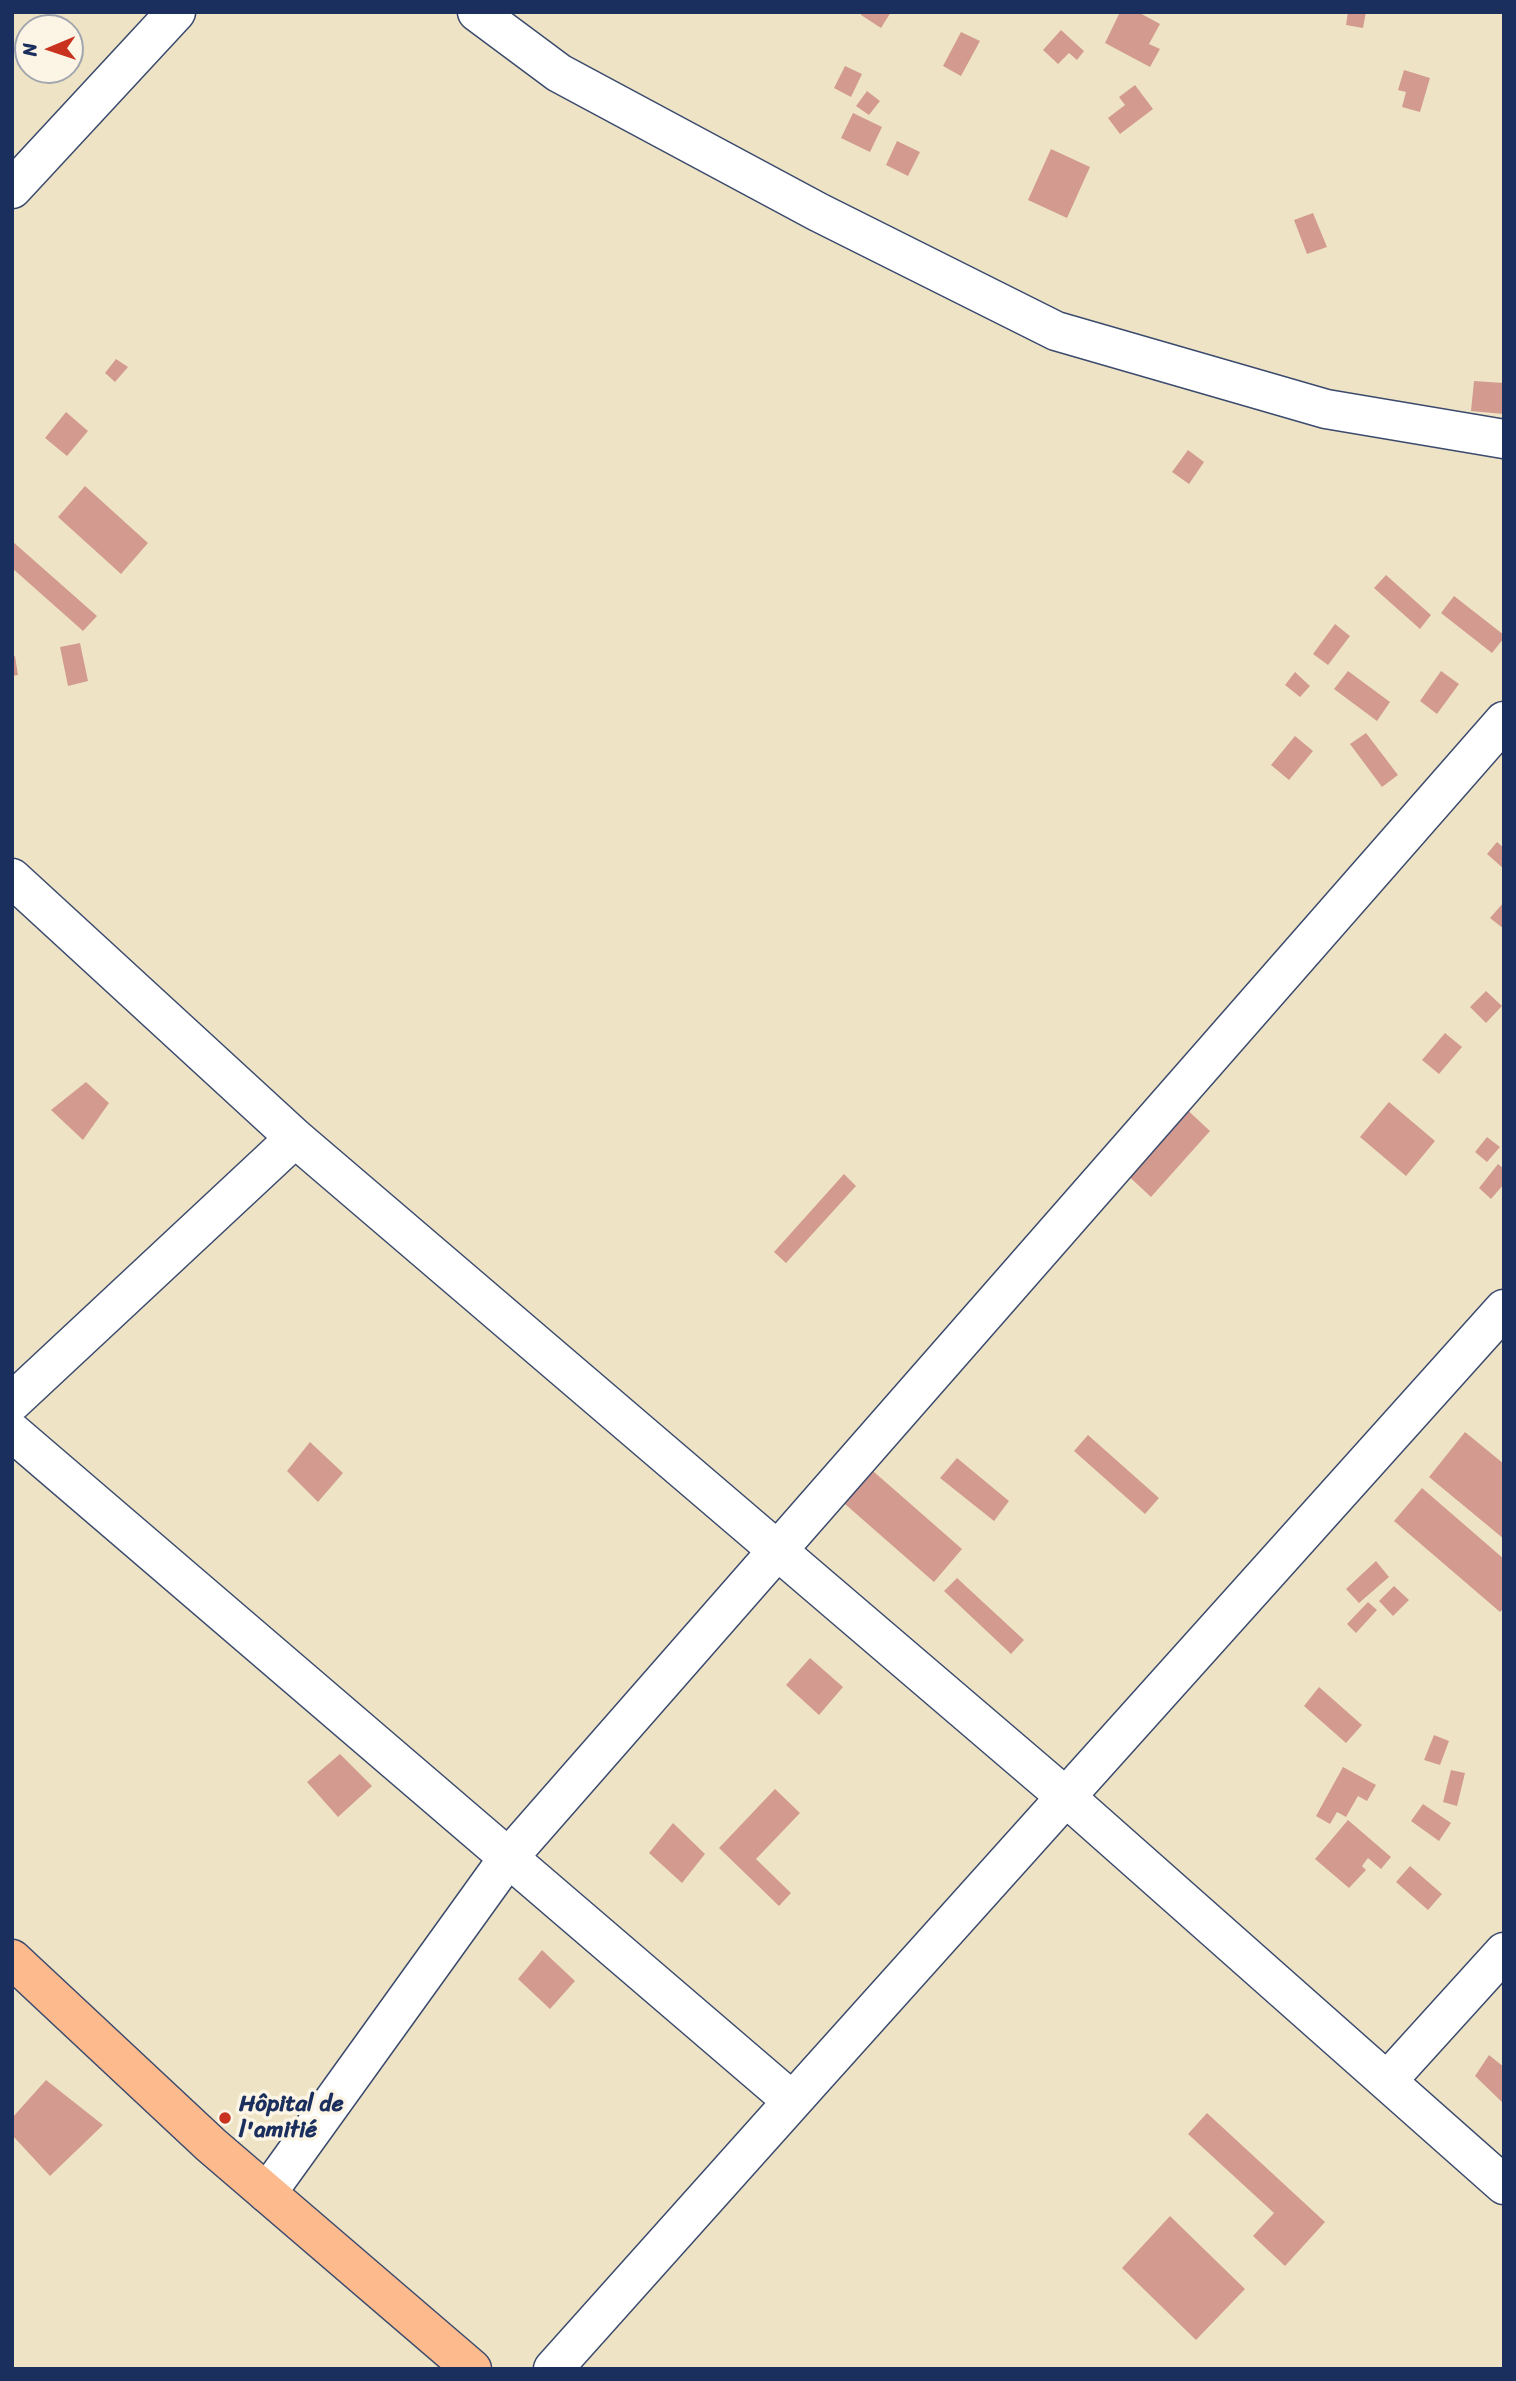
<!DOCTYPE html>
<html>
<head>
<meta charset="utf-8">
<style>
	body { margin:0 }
	#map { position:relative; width:1516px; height:2381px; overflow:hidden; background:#eee4c5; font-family:Sriracha,sans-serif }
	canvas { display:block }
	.frame { position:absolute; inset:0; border:14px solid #1b2f5e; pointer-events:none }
	.north { position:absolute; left:14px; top:14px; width:70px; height:70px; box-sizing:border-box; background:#fcf5e5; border:2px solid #a2a6af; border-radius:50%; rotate:268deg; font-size:19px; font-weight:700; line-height:28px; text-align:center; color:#1b2f5e }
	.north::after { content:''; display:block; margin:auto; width:24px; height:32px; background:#c8321e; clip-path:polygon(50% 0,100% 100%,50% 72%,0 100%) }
</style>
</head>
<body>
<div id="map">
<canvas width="1516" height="2381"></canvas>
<div class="frame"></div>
<div class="north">N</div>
</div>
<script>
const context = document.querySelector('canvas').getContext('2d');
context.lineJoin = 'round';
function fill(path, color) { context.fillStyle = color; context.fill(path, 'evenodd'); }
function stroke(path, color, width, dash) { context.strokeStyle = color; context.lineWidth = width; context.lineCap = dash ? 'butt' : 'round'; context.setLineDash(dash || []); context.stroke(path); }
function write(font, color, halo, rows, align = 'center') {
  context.font = font + ' Sriracha,sans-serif'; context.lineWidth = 7; context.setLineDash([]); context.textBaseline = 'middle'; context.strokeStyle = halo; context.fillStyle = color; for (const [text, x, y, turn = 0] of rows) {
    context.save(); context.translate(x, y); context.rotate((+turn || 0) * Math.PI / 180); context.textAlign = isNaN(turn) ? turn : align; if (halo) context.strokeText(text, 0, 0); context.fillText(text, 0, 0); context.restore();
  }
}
fill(new Path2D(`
	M862,12h29l-10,16 -20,-13z
	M1120,12h18l22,12 -11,20 11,5 -10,18 -45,-24z
	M1348,12h18l-3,16 -17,-3z
	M1061,30l23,21 -7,9 -8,-7 -11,11 -15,-14z
	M961,32l19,9 -19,35 -18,-10z
	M845,66l17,8 -11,23 -17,-9z
	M1404,70l26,8 -10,34 -18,-5 4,-15 -8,-2z
	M1135,85l18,24 -33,25 -12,-16 17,-13 -6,-8z
	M867,91l13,10 -11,14 -13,-9z
	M853,113l29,14 -12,25 -29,-14z
	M897,141l23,11 -12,24 -22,-11z
	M1051,149l39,18 -23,51 -39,-18z
	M1313,213l14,34 -20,7 -13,-34z
	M116,359l12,8 -13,15 -10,-9z
	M1474,381l30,2v31l-33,-3z
	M66,412l22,19 -21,25 -22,-18z
	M1188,450l16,12 -15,22 -17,-12z
	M85,486l63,57 -27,31 -63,-57z
	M12,541l85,75 -14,15 -71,-63z
	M1386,575l45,40 -11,14 -46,-41z
	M1454,596l50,39v3l-12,15 -51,-40z
	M1335,624l15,12 -22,29 -15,-11z
	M80,643l8,38 -20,5 -8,-39z
	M15,656l3,19 -6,1v-19z
	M1348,671l42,31 -13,19 -43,-32z
	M1441,671l18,13 -22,30 -17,-13z
	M1295,672l15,14 -10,11 -15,-12z
	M1366,733l32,42 -16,12 -32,-43z
	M1295,736l18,15 -24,29 -18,-15z
	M1497,842l7,6v21l-17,-15z
	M1504,902v27l-14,-11z
	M1486,991l16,15 -16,17 -16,-16z
	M1445,1033l17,14 -23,27 -17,-14z
	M86,1082l23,21 -26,37 -32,-30z
	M1389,1102l46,39 -29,35 -46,-39z
	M1182,1105l28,26 -59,66 -28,-26z
	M1487,1137l13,10 -13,15 -12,-10z
	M1498,1164l6,5v15l-13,15 -12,-11z
	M844,1174l12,12 -70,77 -12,-11z
	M1465,1432l39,32v75l-75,-62z
	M1088,1435l71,63 -14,16 -71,-63z
	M310,1442l33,31 -25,29 -31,-31z
	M957,1458l52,43 -15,20 -54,-43z
	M865,1464l97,85 -28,33 -97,-85z
	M1422,1488l82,71v49l-4,4 -106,-91z
	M1376,1561l13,16 -30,26 -13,-14z
	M957,1578l67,62 -13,14 -67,-63z
	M1394,1586l15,14 -16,16 -14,-15z
	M1368,1602l9,8 -21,23 -9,-9z
	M810,1658l33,29 -24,28 -33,-30z
	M1319,1687l43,38 -16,18 -42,-37z
	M1434,1735l15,6 -9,24 -16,-5z
	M340,1754l32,32 -34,31 -31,-35z
	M1343,1767l33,18 -9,16 -9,-5 -12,21 -9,-5 -7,12 -14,-8z
	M1451,1770l14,3 -8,33 -14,-4z
	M775,1789l25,24 -44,46 35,34 -12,13 -60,-58z
	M1423,1804l28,19 -12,18 -28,-20z
	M1348,1820l43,37 -10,12 -13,-11 -6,8 4,4 -17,18 -34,-29z
	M673,1823l32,31 -23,29 -33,-30z
	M1410,1866l32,28 -14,16 -32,-28z
	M542,1950l33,31 -25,28 -32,-30z
	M1489,2055l15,12v37l-29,-28z
	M46,2080l57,45 -53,51 -38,-41v-17z
	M1207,2113l118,109 -40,44 -32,-30 21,-23 -86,-79z
	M1170,2216l75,73 -49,51 -74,-72z`), '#d39b90');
const minor = new Path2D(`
	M477,12l82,61 259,139 238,119 270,78 178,30
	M12,189l164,-177
	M12,878l283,260 772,660 437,387
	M12,1402l283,-264
	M12,1432l779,668
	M1387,2081l117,-129
	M267,2193l241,-335 996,-1137
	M553,2369c315,-355 636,-704 951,-1060`);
const major = new Path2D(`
	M12,1959l199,186 261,224`);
stroke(minor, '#3b4a6d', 41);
stroke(major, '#3b4a6d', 41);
stroke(minor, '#fff', 38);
stroke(major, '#fcba8d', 38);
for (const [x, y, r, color] of [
	[225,2118,7,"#c8321e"]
]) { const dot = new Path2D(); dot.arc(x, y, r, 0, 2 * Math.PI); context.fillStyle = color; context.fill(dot); stroke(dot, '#fcf5e5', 2.5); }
write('bold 23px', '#1b2f5e', '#fcf5e5', [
	["Hôpital de",239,2105],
	["l'amitié",239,2131]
], 'left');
</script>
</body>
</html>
